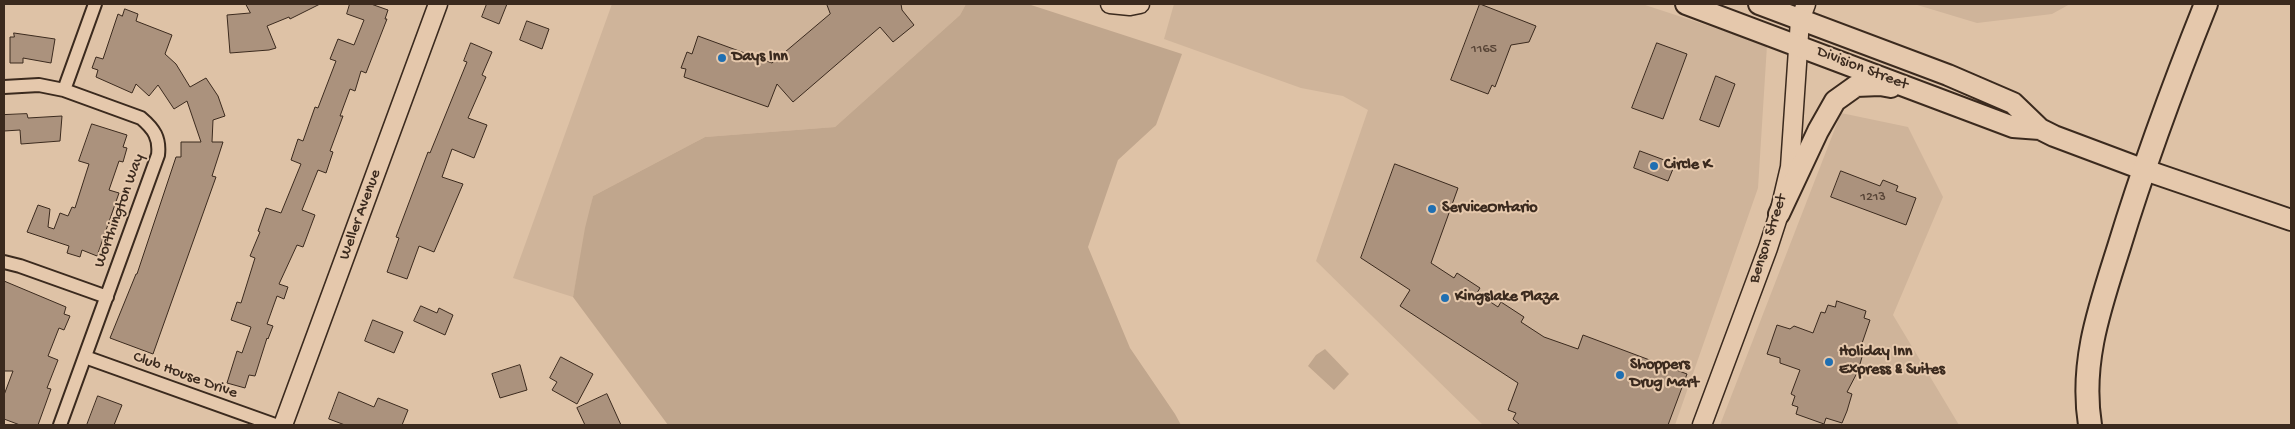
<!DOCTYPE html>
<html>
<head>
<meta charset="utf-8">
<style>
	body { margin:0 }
	#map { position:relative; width:2295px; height:429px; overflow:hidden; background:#dec2a6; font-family:"Gochi Hand",sans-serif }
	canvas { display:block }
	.frame { position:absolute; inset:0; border:5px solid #3b2a1e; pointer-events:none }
</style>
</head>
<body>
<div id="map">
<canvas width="2295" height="429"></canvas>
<div class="frame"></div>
</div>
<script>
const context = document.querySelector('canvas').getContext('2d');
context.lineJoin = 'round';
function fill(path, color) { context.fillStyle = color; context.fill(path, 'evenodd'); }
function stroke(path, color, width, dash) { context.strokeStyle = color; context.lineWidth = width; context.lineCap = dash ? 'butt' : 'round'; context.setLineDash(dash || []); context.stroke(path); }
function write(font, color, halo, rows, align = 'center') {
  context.font = font + ' "Gochi Hand",sans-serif'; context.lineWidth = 4; context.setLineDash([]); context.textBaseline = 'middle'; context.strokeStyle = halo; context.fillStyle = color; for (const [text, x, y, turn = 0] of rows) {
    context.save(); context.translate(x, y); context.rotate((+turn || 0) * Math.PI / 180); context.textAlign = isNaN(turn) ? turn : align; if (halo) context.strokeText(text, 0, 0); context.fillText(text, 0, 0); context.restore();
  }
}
fill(new Path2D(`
	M612,4h354l-6,11 -125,112 -130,10 -112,59 -20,101 -60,-19z
	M1174,4h468l125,41 -9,143 -83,237h-192l-167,-164 52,-151 -25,-14 -42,-8 -137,-49z
	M1914,4h156l-18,10 -75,9z
	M1841,113l67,14 35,70 -50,118 66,110h-239z`), '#cfb49a');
fill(new Path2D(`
	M966,4h62l154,50 -26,71 -38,35 -30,87 42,101 45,66 6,11h-513l-95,-128 12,-69 8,-32 112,-59 130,-10 125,-112z
	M1325,349l24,25 -15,16 -26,-24 8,-11z`), '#c0a68d');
const building = new Path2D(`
	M246,4h74l-30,15 -1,-2 -22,9 9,22 -7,2 -39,3 -3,-38 23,-2z
	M350,4h21l17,6 -3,9h2l-21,54 -5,-2 -6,20 -5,-2 -10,27h3l-13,35 3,1 -7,21 -8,-3 -16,40 13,5 -12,32 -6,-2 -18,39 9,3 -4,12 -7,-3 -10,28 6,2 -5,13 -1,-1 -12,38 -6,-1 -4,13 -18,-5 10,-32 5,2 9,-26 -20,-7 6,-18 4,1 14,-45 -5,-2 10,-24 -2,-1 8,-23 15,5 20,-49 -10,-4 7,-21 5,2 12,-34 3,1 18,-47 -6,-2 8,-20 16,6 10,-25 -17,-6z
	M487,4h20l-8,20 -17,-7z
	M827,4h74l1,6 12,15 -21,17 -13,-15 -87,75 -16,-18 -9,23 -84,-30 2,-8 -5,-1 6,-16 5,2 6,-18 74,27 58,-49z
	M1480,4l56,22 -7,16 -18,3 -16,42 -3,-2 -4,9 -37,-14z
	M125,9l13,5 -2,7 36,14 -7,19 11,10 14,23 16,-9 12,18 7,20 -12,4 -1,22h11l-11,34 4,1 -63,177 -43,-16 26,-64h1l39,-117h5v-15h20l-14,-41 -13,8 -16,-24 -9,11 -13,-12 -4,9 -36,-16 2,-7 -6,-2 4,-11 7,2 15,-45 4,2z
	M527,21l22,8 -7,20 -22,-9z
	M14,33l41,6 -4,24 -28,-5v5h-13v-26h4z
	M471,43l21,9 -10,23 4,2 -18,41 19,7 -13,33 -22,-9 -10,28 21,7 -29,68 -15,-6 -12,33 -20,-7 12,-34 -3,-1 32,-85 2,1 37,-91 -3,-1z
	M1657,43l30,11 -24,65 -31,-11z
	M1716,76l19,8 -16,43 -19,-7z
	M27,114l1,4 34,-2 -2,25 -39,3 -1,-14 -16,1v-16z
	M92,124l35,11 -4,12 4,1 -4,14 -4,-1 -10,29 10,3 -22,63 -15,-6 -2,7 -13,-4 2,-7 -42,-14 11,-27 12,4 -2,18 6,2 6,-16 8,3 4,-9 3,1 14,-44 -10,-3z
	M1640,151l35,13 -7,17 -34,-13z
	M1395,164l63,24 -27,75 23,15 3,-5 23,15 -3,5 21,14 3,-5 23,15 -3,5 23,15 34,12 5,-14 104,39 -19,51h-148l-7,-6 3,-6 -8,-3 10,-27 -118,-77 10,-16 -49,-32z
	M1841,171l39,15 3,-6 15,6 -2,5 20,7 -10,27 -75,-28z
	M4,281l62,26 -2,7 6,2 -6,14 -5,-2 -11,28 10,4 -11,28 4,1 -13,36h-18l-16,-6v-24l9,-24h-9z
	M1837,301l29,10 -2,7 6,2 -12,35 4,2 -4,14 -11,21 5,2 -5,17 -5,12 -16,-5 -2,6 -28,-10 2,-7 -6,-2 3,-9 -4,-2 9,-24 -20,-7v-5l-13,-4 10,-29 13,4 4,-3 19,7 8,-21 4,1 3,-8 7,2z
	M421,306l16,7 2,-5 14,7 -8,20 -31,-14z
	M373,320l30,12 -9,21 -29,-12z
	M561,357l32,17 -16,30 -25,-14 5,-8 -7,-4z
	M520,365l7,25 -27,8 -8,-24z
	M339,392l35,15 4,-9 30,12 -6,15h-57l-16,-6z
	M607,394l14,31h-36l-8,-17z
	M98,396l24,9 -8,20h-27z`);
fill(building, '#ab927d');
stroke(building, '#3b2a1e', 1);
const street = new Path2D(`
	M4,87l35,-2 25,5 77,28c13,11 19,20 17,37l-98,270
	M64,90l31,-86
	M4,262l16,4 87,31
	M85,357l190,68`);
const secondary = new Path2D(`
	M1110,4l20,2 10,-2
	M283,425l155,-421
	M1702,425l66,-177 11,-34 11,-47 10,-147 6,-16`);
const primary = new Path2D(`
	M1686,4l327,123 27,2
	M1759,4l189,71 65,28 27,26 14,7 88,33 149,51
	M1779,214l39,-83 17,-30 21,-15 24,-1 11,2`);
const highway = new Path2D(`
	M2090,425c-10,-63 10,-118 29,-178 25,-82 55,-163 87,-243`);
stroke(street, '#3b2a1e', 16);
stroke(secondary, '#3b2a1e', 21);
stroke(primary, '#3b2a1e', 24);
stroke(highway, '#3b2a1e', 26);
stroke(street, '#e5c8ac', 12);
stroke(secondary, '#e5c8ac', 18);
stroke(primary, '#e5c8ac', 20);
stroke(highway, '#e5c8ac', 22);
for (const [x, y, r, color] of [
	[722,58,5,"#1f6fb2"],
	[1654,166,5,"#1f6fb2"],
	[1432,209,5,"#1f6fb2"],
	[1445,298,5,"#1f6fb2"],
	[1829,362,5,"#1f6fb2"],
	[1620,375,5,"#1f6fb2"]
]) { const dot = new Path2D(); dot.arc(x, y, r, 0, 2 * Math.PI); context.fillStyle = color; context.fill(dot); stroke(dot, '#e5c8ac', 2); }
write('14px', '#574436', null, [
	["1165",1484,50],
	["1213",1873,198]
]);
write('bold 16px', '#3b2a1e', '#e5c8ac', [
	["Days Inn",732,58],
	["Circle K",1664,166],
	["ServiceOntario",1442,209],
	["Kingslake Plaza",1455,298],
	["Holiday Inn",1839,353],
	["Express & Suites",1839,371],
	["Shoppers",1630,366],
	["Drug Mart",1630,384]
], 'left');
write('16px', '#3b2a1e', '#e5c8ac', [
	["Division Street",1862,69,21],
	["Worthington Way",120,211,-70],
	["Weller Avenue",361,215,-70],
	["Benson Street",1769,239,-72],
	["Club House Drive",185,376,20]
]);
</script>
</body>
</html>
